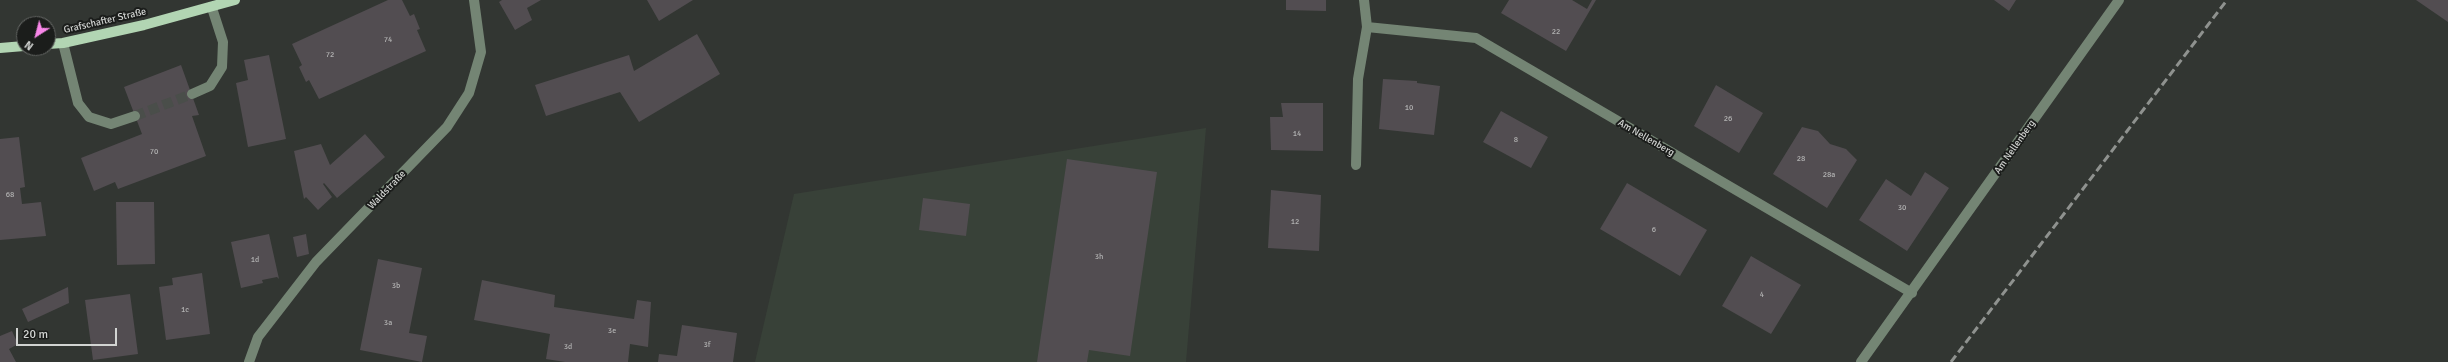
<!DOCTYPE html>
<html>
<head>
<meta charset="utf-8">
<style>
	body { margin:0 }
	#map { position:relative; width:2448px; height:362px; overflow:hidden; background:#323632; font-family:Signika,sans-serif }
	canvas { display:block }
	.north { position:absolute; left:16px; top:16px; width:40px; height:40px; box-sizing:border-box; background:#1b1d1b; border:1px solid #646664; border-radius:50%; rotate:216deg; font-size:11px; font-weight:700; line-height:16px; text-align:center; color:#d2d4d2 }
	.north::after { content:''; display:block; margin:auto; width:14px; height:18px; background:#f987e9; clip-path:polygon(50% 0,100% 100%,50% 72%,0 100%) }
	.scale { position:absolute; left:16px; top:328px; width:101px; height:18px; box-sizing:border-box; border:2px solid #d2d4d2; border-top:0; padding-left:5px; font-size:12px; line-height:14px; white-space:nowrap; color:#d2d4d2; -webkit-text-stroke:3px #1b1d1b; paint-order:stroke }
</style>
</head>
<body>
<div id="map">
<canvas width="2448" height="362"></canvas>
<div class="north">N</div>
<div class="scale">20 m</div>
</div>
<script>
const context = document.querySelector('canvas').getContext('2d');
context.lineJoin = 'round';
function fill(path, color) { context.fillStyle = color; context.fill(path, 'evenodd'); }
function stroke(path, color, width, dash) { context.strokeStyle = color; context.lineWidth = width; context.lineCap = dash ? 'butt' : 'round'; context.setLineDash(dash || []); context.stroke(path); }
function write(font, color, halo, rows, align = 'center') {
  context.font = font + ' Signika,sans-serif'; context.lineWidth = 4; context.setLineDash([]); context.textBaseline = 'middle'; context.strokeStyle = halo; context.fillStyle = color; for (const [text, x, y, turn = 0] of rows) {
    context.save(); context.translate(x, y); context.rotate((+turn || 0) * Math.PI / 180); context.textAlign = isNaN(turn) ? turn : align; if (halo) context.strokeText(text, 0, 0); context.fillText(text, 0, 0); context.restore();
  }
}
fill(new Path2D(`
	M1206,128l-20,234h-431l39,-168z`), '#384138');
fill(new Path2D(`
	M388,0h14l8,16 4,-2 6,15 -3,1 9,21 -107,48 -10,-19 -3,2 -7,-15 3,-2 -10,-21z
	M502,0h39l-14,8 5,12 -17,10 -16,-28z
	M647,0h46l-34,21z
	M1286,0h40v11l-40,-1z
	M1509,0h63l15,9 5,-9h4l-30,51 -65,-38z
	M1994,0h22l-7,11z
	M2416,0h32v22z
	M697,34l23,40 -81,48 -19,-30 -74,24 -11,-31 94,-30 5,16z
	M269,55l17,84 -38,8 -12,-64 12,-3 -4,-20z
	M181,65l18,50 -7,1 14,40 -88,33 -3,-7 -21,9 -13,-33 61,-24 -18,-47z
	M1383,79l34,2v2l23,3 -6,49 -55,-6z
	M1716,85l47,28 -24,40 -45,-27z
	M1281,103h42v48l-52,-1 -1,-33h13z
	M1501,111l47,26 -17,31 -48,-26z
	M1802,127l16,4 12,13 16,5 11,11 -30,48 -54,-34z
	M365,134l20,23 -48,41 -13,-15 -1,1 9,13 -14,13 -12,-13 -2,2 -10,-48 27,-7 9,21z
	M19,137l6,50 -5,1 2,16 19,-2 5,34 -46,4v-101z
	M1067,159l90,13 -27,184 -41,-6 -2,12h-50z
	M1925,172l24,16 -42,63 -48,-31 27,-41 25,17z
	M1627,183l80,47 -27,46 -80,-47z
	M1271,190l50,5 -2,56 -51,-3z
	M923,198l47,6 -4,32 -47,-6z
	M116,202h38l1,62 -38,1z
	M269,234l10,45 -2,-2 -15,3 1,3 -22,5 -10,-46z
	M306,234l3,20 -12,3 -4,-20z
	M1751,256l50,29 -30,49 -49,-28z
	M378,259l44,9 -13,65 18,3 -5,26 -62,-12z
	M202,273l8,61 -44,6 -7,-53 14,-2 -1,-7z
	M482,280l73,15 -1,12 80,12 3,-19 14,2 -3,45 -18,-3 -2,18h-63l-19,-3 4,-25 -76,-14z
	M68,287l1,16 -41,19 -6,-13z
	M130,294l8,60 -45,6 -8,-60z
	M682,325l55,8 -4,29h-75l1,-8 18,2z
	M12,331l6,13 -9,5 7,13h-16v-26z`), '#524d51');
stroke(new Path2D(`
	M135,116l57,-22`), '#4a4e4a', 10, [10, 5]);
stroke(new Path2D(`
	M1364,0l3,27 109,11 436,255
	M63,43l15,60 11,14 22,7 24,-8
	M192,94l18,-8 12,-19 1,-25 -11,-34
	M1356,165l2,-86 9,-52
	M249,362l9,-25 58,-75 131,-135 22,-34 12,-41 -7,-52
	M1861,362l258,-362`), '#748574', 10);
stroke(new Path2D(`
	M48,44l15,-1 81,-18 91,-25
	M0,48l24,-2`), '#b2d5b3', 10);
stroke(new Path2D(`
	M1951,362l276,-362`), '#8f928f', 3, [8, 4]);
write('8px', '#b2b2b2', null, [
	["22",1556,32],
	["74",388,40],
	["72",330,55],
	["10",1409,108],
	["26",1728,119],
	["14",1297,134],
	["8",1516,140],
	["70",154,152],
	["28",1801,159],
	["28a",1829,175],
	["68",10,195],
	["30",1902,208],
	["12",1295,222],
	["6",1654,230],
	["3h",1099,257],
	["1d",255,260],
	["3b",396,286],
	["4",1762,295],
	["1c",185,310],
	["3a",388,323],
	["3e",612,331],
	["3f",707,345],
	["3d",568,347]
]);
write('10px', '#d2d4d2', '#1b1d1b', [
	["Grafschafter Straße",105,21,-13],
	["Am Nellenberg",1646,138,30],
	["Am Nellenberg",2015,147,-55],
	["Waldstraße",387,190,-46]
]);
</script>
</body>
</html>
